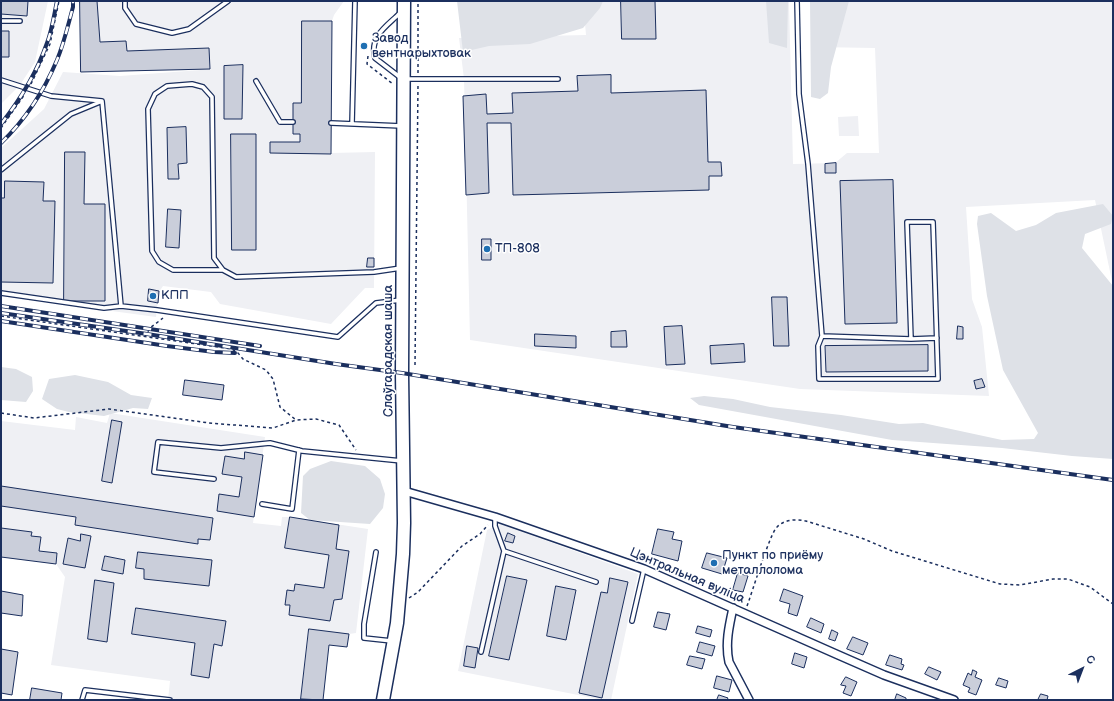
<!DOCTYPE html>
<html>
<head>
<meta charset="utf-8">
<style>
	body { margin:0 }
	#map { position:relative; width:1114px; height:701px; overflow:hidden; background:#fff; font-family:"Balsamiq Sans",sans-serif }
	canvas { display:block }
	.frame { position:absolute; inset:0; border:2px solid #1b2f5e; pointer-events:none }
	.north { position:absolute; left:1062px; top:649px; width:40px; height:40px; -webkit-text-stroke:3px #fff; paint-order:stroke; rotate:42deg; font-size:11px; font-weight:700; line-height:16px; text-align:center; color:#1b2f5e }
	.north::after { content:''; display:block; margin:auto; width:14px; height:18px; background:#1b2f5e; clip-path:polygon(50% 0,100% 100%,50% 72%,0 100%) }
</style>
</head>
<body>
<div id="map">
<canvas width="1114" height="701"></canvas>
<div class="frame"></div>
<div class="north">С</div>
</div>
<script>
const context = document.querySelector('canvas').getContext('2d');
context.lineJoin = 'round';
function fill(path, color) { context.fillStyle = color; context.fill(path, 'evenodd'); }
function stroke(path, color, width, dash) { context.strokeStyle = color; context.lineWidth = width; context.lineCap = dash ? 'butt' : 'round'; context.setLineDash(dash || []); context.stroke(path); }
function write(font, color, halo, rows, align = 'center') {
  context.font = font + ' "Balsamiq Sans",sans-serif'; context.lineWidth = 3; context.setLineDash([]); context.textBaseline = 'middle'; context.strokeStyle = halo; context.fillStyle = color; for (const [text, x, y, turn = 0] of rows) {
    context.save(); context.translate(x, y); context.rotate((+turn || 0) * Math.PI / 180); context.textAlign = isNaN(turn) ? turn : align; if (halo) context.strokeText(text, 0, 0); context.fillText(text, 0, 0); context.restore();
  }
}
fill(new Path2D(`
	M1,1h47l-13,61 -15,23 -19,19z
	M80,1h264l-10,14 -2,6 -1,132 44,-1 -1,136h-9l-34,36 -111,-20 -9,-12 -48,-6 -4,6 -3,25 -155,-21v-148l43,-39 19,-37 57,4 81,-6 -120,2zM243,65l-1,54h-17l-1,-53z
	M583,1h206l4,163 42,-1 12,-10h32l-4,-105 -60,-1 -2,-46h300v285l-18,-86 -129,7 6,92 10,28 7,69 -189,-7 -330,-49 -6,-261 -5,-41 127,-3z
	M858,116l1,20h-20l-1,-19z
	M110,413l155,24 -12,86 28,3 1,-9h8l78,12 -12,104 -7,1 -2,13 -18,-2 -6,55h-155l2,-19 -119,-16 14,-88 -9,-13 -55,-7v-136l74,9 1,-13 31,6z
	M500,524l138,50 -27,126h-8l-145,-29 29,-141z`), '#eff0f4');
fill(new Path2D(`
	M457,1h146l-3,7 -17,20 -53,16 -41,2 -26,6z
	M766,1h22l-1,47 -18,-5z
	M810,1h39l-18,66 -3,26 -8,6 -9,-2z
	M1103,204l10,12 -2,8 -26,10 -3,14 31,38v173l-41,-3 -70,-8 -110,-8 -193,-35 -9,-7 14,-2 29,3 37,8 71,8 58,9 24,-1 79,17 32,-1 4,-6 -35,-63 -16,-74 -10,-72 1,-8 13,-3 25,18 20,-6 20,-12z
	M1,367l15,2 16,8 1,14 -7,11 -25,-2z
	M75,375l33,7 23,13 21,3 -4,11 -15,-1 -29,8 -35,-4 -12,-3 -15,-10 7,-20z
	M331,461l34,5 15,13 5,15 -2,14 -13,16 -60,-4 -9,-7 2,-37 7,-7z`), '#dee1e7');
const building = new Path2D(`
	M1,1h27l-1,15 -26,-2z
	M80,1h17l3,41 26,-1 1,10 82,-3 1,21 -129,3z
	M621,1h34l1,38h-34z
	M302,21h30l-1,133 -61,-1v-11h30v-8h-7v-31h8z
	M1,31h8v26h-8z
	M243,65l-1,54h-18v-53z
	M611,75v18l95,-3 2,72h13l1,14h-13v14l-196,5 -2,-72h-24l2,70 -23,2 -3,-99 23,-2 1,20 26,-1 -1,-20 66,-2 -1,-15z
	M186,127l1,36 -9,1 1,15h-11l-1,-51z
	M231,134h25v116h-24z
	M65,152h20l-1,52h21v97h-41z
	M836,163v10h-11v-9z
	M893,180l4,143 -52,1 -5,-143z
	M5,181l39,1 -1,19h12l-2,82 -52,-1v-84h3z
	M168,209l13,1 -2,38 -13,-1z
	M482,239h9v21h-9z
	M368,258h6v9h-7z
	M149,289l10,2 -1,12 -10,-2z
	M772,297h15l2,49h-15z
	M682,326l3,38 -19,1 -2,-38z
	M958,326l5,1v12h-6z
	M626,331l1,16h-16v-15z
	M535,334l41,2v12l-41,-2z
	M744,344l1,18 -34,2 -1,-18z
	M928,345v26l-102,1 -1,-26z
	M982,379l3,8 -9,2 -2,-8z
	M185,380l39,5 -2,15 -39,-5z
	M112,420l10,2 -10,61 -10,-2z
	M245,452l18,3 -9,62 -37,-6 2,-17 20,3 3,-20 -20,-3 3,-18 19,3z
	M1,486l212,32 -3,22 -12,-1v5l-123,-19 1,-8 -75,-11z
	M290,517l49,8 -3,24 13,2 -7,48 -8,1 -4,21 -41,-6 1,-10h-5l2,-15 7,1 1,-7 29,4 5,-33 -44,-7z
	M1,528l31,4 -1,4 10,1 -2,14 18,2 -1,11 -55,-7z
	M658,529l16,3 -2,7 10,2 -4,20 -26,-7z
	M508,533l7,3 -2,7 -8,-2z
	M81,534l10,2 -6,32 -22,-4 5,-26 12,3z
	M138,552l74,8 -3,26 -65,-7v-10l-8,-1z
	M707,553l20,5 -5,16 -20,-6z
	M105,556l20,4 -2,14 -21,-4z
	M738,573l10,3 -5,16 -10,-2z
	M507,576l20,4 -18,80 -20,-4z
	M610,578l18,4 -26,116 -23,-5 22,-101 6,1z
	M95,580l19,3 -7,59 -19,-3z
	M556,586l20,4 -10,50 -19,-4z
	M784,589l19,7 -6,20 -9,-3 2,-9 -10,-3z
	M1,591l22,4 -1,21 -21,-3z
	M136,608l90,13 -4,25 -8,-2 -5,34 -18,-3 4,-32 -63,-9z
	M658,612l12,2 -4,16 -12,-3z
	M811,618l13,6 -3,9 -14,-6z
	M698,626l14,4 -2,7 -14,-4z
	M309,629l40,5 -2,13 -18,-2 -6,55 -22,-1z
	M832,630l6,3 -3,8 -6,-2z
	M853,637l15,6 -5,12 -16,-6z
	M700,642l15,4 -3,10 -15,-4z
	M467,646l11,2 -3,20 -11,-2z
	M1,649l17,3 -6,43 -11,-2z
	M795,653l12,4 -3,11 -12,-4z
	M890,655l12,4 -1,5 3,1 -2,5 -16,-5z
	M690,656l15,3 -3,10 -15,-4z
	M929,667l12,5 -4,8 -12,-6z
	M973,670l4,2 -2,5 7,3 -6,15 -8,-3 2,-4 -7,-3 5,-12 3,2z
	M717,676l15,4 -3,12 -15,-4z
	M846,677l11,5 -6,14 -8,-3 3,-7 -5,-1z
	M999,678l9,3 -2,7 -10,-3z
	M32,688l30,5 -1,7h-31z
	M897,694l9,4v2h-11z
	M1041,694l7,2 -1,4h-9z
	M719,695l9,3 -1,2h-10z`);
fill(building, '#caceda');
stroke(building, '#1b2f5e', 1);
const lane = new Path2D(`
	M125,1v7l11,16 36,9 17,-4 39,-28
	M797,1l2,93 9,70 14,172 -4,10 1,33h119l-5,-157h-26l4,117 -89,-3
	M400,13c-13,13 -31,23 -25,45l26,20
	M1,21h19
	M407,79h151
	M1,80l50,16 51,5 19,205 36,4 181,27 38,-34 25,-3
	M256,81l24,41h13
	M331,123l71,3
	M352,124l3,-123
	M1,170l70,-56 29,-12
	M223,270h-50l-14,-8 -7,-11 -4,-142 7,-15 12,-8 25,-2 11,3 9,10 2,161 9,12 13,7 138,-5 27,-4
	M1,293l103,15 17,-2
	M911,339l26,-1
	M214,479l-60,-7 4,-30 63,6 49,-5 32,8 100,10
	M262,504l30,5 7,-59
	M495,517v9l9,25 92,31
	M376,552l-12,72v14l28,3
	M632,621l12,-52
	M481,652l23,-101
	M82,700l3,-10 85,10`);
const street = new Path2D(`
	M404,491l91,26 149,52 192,85 48,21 70,25
	M733,608c-4,18 -8,36 -4,54l20,38`);
const primary = new Path2D(`
	M383,700l14,-77 6,-69 1,-31 -2,-150 2,-372`);
stroke(lane, '#1b2f5e', 6);
stroke(street, '#1b2f5e', 10);
stroke(primary, '#1b2f5e', 15);
stroke(new Path2D(`
	M368,56l-1,8 26,20
	M418,73v-72
	M31,84l19,-40 9,-43
	M1,128l24,-34
	M1,316l231,33 6,4 5,6 23,11 7,9 7,28 16,13
	M145,337l5,-9 13,-10
	M415,365l3,-280
	M1,413l33,5 75,-9 100,14 64,5 23,-8 20,-1 23,6 17,25
	M409,598l9,-6 44,-46 18,-12 8,-9
	M747,606c5,-13 23,-73 30,-79 8,-8 19,-8 29,-6l58,18 28,12 108,33 20,1 33,-6h15l22,8 23,17`), '#1b2f5e', 1.5, [3, 3]);
stroke(lane, '#fff', 3.5);
stroke(street, '#fff', 7);
stroke(primary, '#fff', 12);
const rail = new Path2D(`
	M1,124c19,-24 36,-52 46,-81 5,-13 7,-28 10,-42
	M1,143c24,-23 43,-52 56,-83 7,-17 11,-35 16,-53v-6
	M1,306l259,40
	M1,313l146,21 189,30 66,9 331,54 380,53
	M1,321l166,25 47,6 21,1`);
stroke(rail, '#1b2f5e', 4);
stroke(rail, '#fff', 2.5, [8]);
for (const [x, y, r, color] of [
	[364,46,4,"#1f6fb2"],
	[487,249,4,"#1f6fb2"],
	[153,296,4,"#1f6fb2"],
	[714,563,4,"#1f6fb2"]
]) { const dot = new Path2D(); dot.arc(x, y, r, 0, 2 * Math.PI); context.fillStyle = color; context.fill(dot); stroke(dot, '#fff', 1.5); }
write('13px', '#1b2f5e', '#fff', [
	["Завод",372,39],
	["вентнарыхтовак",372,54],
	["ТП-808",495,249],
	["КПП",161,296],
	["Пункт по приёму",722,556],
	["металлолома",722,571]
], 'left');
write('13px', '#1b2f5e', '#fff', [
	["Слаўгарадская шаша",389,351,-90],
	["Цэнтральная вуліца",687,576,23]
]);
</script>
</body>
</html>
